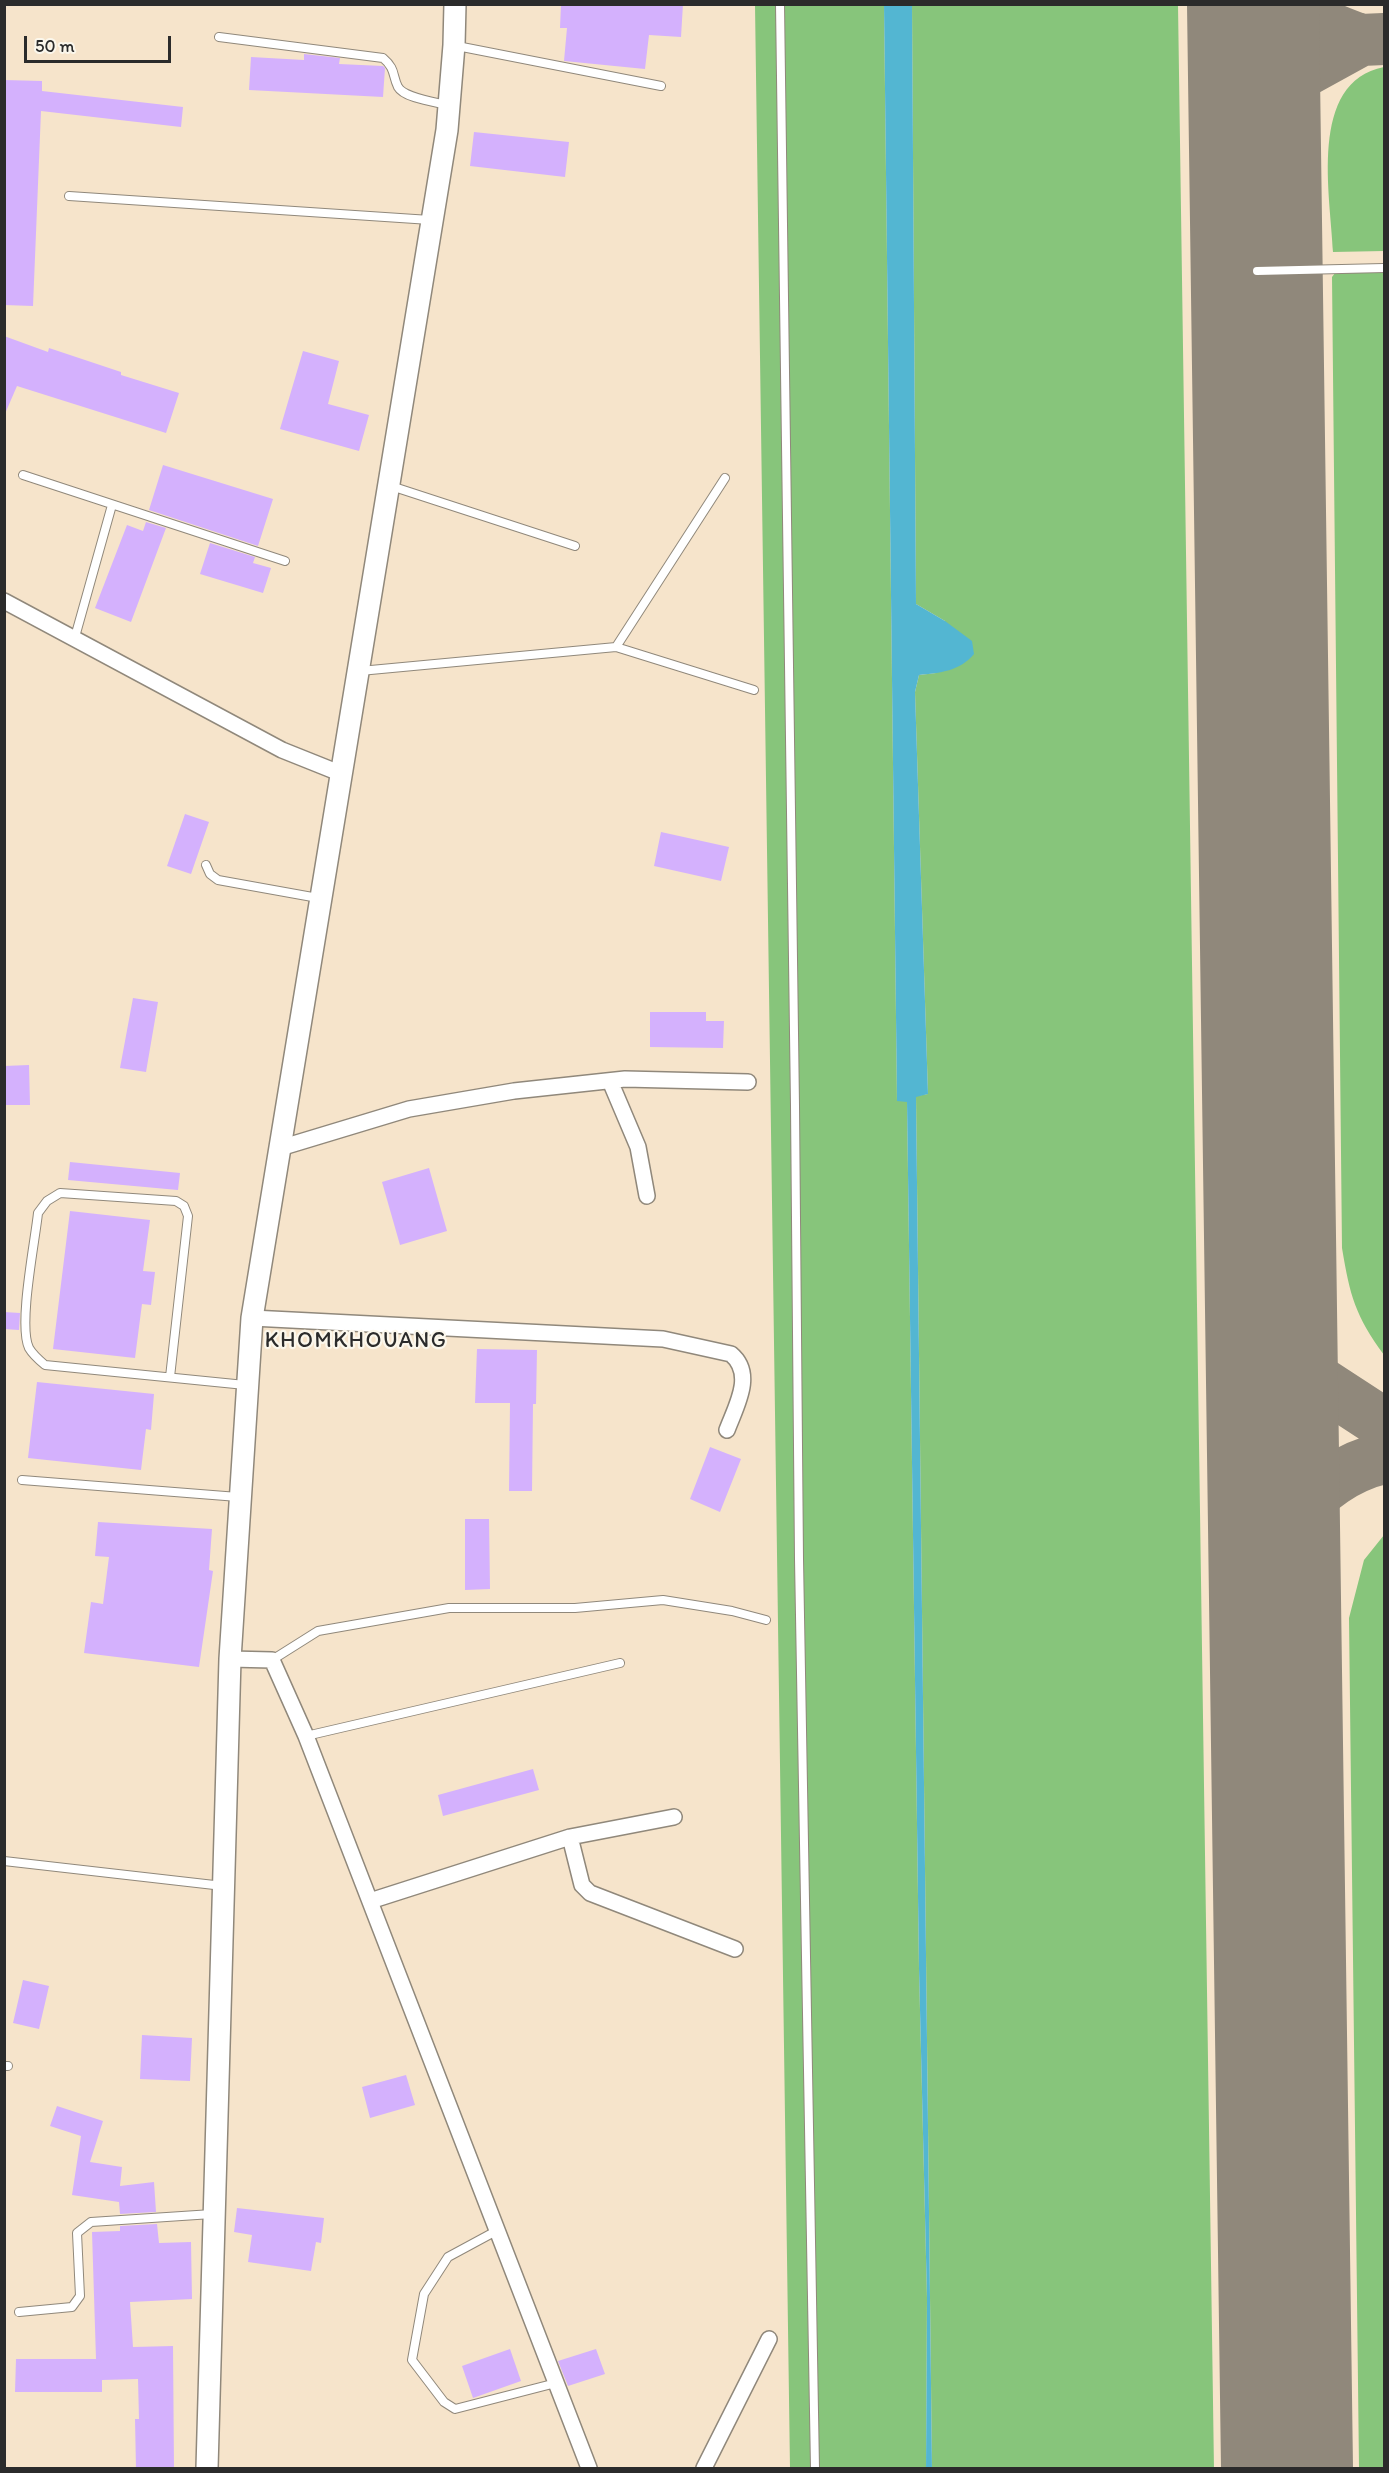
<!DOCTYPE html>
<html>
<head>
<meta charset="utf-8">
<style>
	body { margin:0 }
	#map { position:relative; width:1389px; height:2473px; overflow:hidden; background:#f6e4cb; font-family:Itim,sans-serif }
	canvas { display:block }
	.frame { position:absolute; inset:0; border:6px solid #2b2b2b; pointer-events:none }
	.scale { position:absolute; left:24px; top:36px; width:147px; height:27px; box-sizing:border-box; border:3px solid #2b2b2b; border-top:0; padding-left:8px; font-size:18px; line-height:21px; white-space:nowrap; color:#2b2b2b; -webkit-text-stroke:4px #fbf7ec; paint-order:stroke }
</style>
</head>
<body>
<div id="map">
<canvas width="1389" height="2473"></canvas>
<div class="frame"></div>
<div class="scale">50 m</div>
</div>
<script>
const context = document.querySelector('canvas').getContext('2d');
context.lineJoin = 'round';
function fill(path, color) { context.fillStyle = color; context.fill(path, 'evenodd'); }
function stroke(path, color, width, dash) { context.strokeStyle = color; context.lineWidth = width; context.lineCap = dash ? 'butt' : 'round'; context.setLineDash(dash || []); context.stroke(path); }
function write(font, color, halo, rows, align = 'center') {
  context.font = font + ' Itim,sans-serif'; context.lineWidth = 4.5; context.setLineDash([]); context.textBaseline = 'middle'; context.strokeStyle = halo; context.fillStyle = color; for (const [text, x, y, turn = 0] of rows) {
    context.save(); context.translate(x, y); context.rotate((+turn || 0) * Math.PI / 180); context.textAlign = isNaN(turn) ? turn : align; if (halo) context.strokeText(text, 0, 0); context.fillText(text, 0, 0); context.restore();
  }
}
fill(new Path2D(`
	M755,5h129l13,1096h10l12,868 8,329 -1,170h-136z
	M912,5h266l36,2463h-282l-16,-1372 12,-2 -13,-402 4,-17 17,-2 9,-52 -29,-17z
	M1384,67v184l-51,1c-2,-55 -26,-170 51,-185z
	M1384,272v1083c-29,-40 -34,-59 -42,-107l-10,-971 3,-4z
	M1384,1535v933h-25l-10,-850 15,-58z`), '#87c57b');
fill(new Path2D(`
	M884,5h28l4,599 29,17 27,20 2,13c-14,17 -34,19 -55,21l-4,17 13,402 -12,3 16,1371h-6l1,-170 -8,-329 -12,-867 -10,-1z`), '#53b6d2');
stroke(new Path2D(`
	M1292,4c21,18 43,27 69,36
	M1255,129l23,-37 23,-19 60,-33 23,-1
	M1272,1351l112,73
	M1275,1556c6,-13 11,-26 19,-37 21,-31 55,-53 90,-61`), '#90887b', 52);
stroke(new Path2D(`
	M1253,4l34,2464`), '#90887b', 132);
fill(new Path2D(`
	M561,4h122l-2,33 -32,-2 -4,34 -81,-8 3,-33h-7z
	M304,54l36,4 -1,6 44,2 2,2 -2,29 -134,-7 2,-33 53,3z
	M4,80l38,1v10l141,16 -2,20 -140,-16 -8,195 -29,-1z
	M474,132l95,10 -4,35 -95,-11z
	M4,336l44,16 1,-4 72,24v3l58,18 -13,40 -149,-47 -13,30z
	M303,351l36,10 -11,43 41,11 -10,36 -79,-22z
	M163,465l110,34 -15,47 -109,-36z
	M146,522l20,6 -35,94 -36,-14 32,-83 16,6z
	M210,543l45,14 -2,6 18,5 -8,25 -63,-19z
	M185,814l24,8 -18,52 -24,-8z
	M661,832l68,15 -8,34 -67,-15z
	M133,998l25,4 -12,70 -26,-4z
	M650,1012h56v9h18l-1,27 -73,-1z
	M29,1065l1,40h-26v-39z
	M70,1162l110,11 -2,17 -110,-10z
	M429,1168l18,63 -47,14 -18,-63z
	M70,1211l80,9 -7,51 12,1 -4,33 -9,-1 -7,54 -82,-9z
	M4,1312l16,1 -1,17 -15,-1z
	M477,1349l60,1 -1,54h-3l-1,87h-23l1,-88h-35z
	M37,1382l117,12 -3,36 -5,-1 -5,41 -113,-12z
	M710,1447l31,12 -21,53 -30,-13z
	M465,1519h24l1,70 -25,1z
	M98,1522l114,7 -3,41 4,1 -14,96 -115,-14 7,-51 12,2 6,-47 -14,-1z
	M533,1769l6,21 -96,26 -5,-21z
	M23,1980l26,6 -10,43 -26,-6z
	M142,2035l50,3 -2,43 -50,-2z
	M406,2075l9,30 -45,13 -8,-31z
	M57,2106l46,15 -13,41 32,5 -2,19 34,-4 2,30 -36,2 -1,-12 -47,-7 9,-59 -31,-10z
	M237,2208l87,10 -3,25 -5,-1 -5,29 -63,-9 4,-27 -18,-3z
	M157,2224l2,19 32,-1 1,57 -62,3 3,45 40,-1 1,123h-38l-1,-50h4l-1,-40 -36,1v12h-87l1,-33h80l-4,-127 28,-1v-5z
	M510,2349l11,32 -48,17 -11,-32z
	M596,2349l9,25 -37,12 -10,-25z`), '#d4b1fd');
const service = new Path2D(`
	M780,4l15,1102 4,453 16,909
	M219,37l164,21c13,11 9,17 15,29 6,11 37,15 49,18
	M457,46l204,40
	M69,196l361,24
	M1257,271l127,-3
	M23,475l262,86
	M725,478l-109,169 138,43
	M391,486l184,60
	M75,637l37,-132
	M360,671l256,-24
	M206,865l4,9 8,6 100,18
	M170,1377l18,-161 -4,-10 -8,-5 -116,-8 -13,8 -9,12c-3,29 -20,112 -9,135 4,7 10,12 16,17l200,20
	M22,1480l216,17
	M272,1660l46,-29 131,-23h126l88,-8 69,11 34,9
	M306,1736l314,-73
	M4,1861l219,25
	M4,2066h4
	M498,2230l-50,27 -24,37 -12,66 32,42 11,7 101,-26
	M19,2312l53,-5 8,-11 -3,-63 14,-11 121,-8`);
const minor = new Path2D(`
	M4,601l278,149 60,24
	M610,1081l28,66 9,49
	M280,1148l129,-39 105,-18 111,-12 123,3
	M252,1318l411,21 68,15c24,20 5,52 -4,76
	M230,1659l42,1 34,76 283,732
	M570,1837l12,48 8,8 145,56
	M370,1901l200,-64 104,-20
	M704,2468l65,-129`);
const secondary = new Path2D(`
	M207,2468l23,-809 22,-341 195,-1188 7,-85 1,-41`);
stroke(service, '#90887b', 10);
stroke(minor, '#90887b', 18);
stroke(secondary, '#90887b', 24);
stroke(service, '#fff', 8);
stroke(minor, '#fff', 15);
stroke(secondary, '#fff', 21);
context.letterSpacing = '1.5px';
write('22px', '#2b2b2b', '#fbf7ec', [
	["KHOMKHOUANG",356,1341]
]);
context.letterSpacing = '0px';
</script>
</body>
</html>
